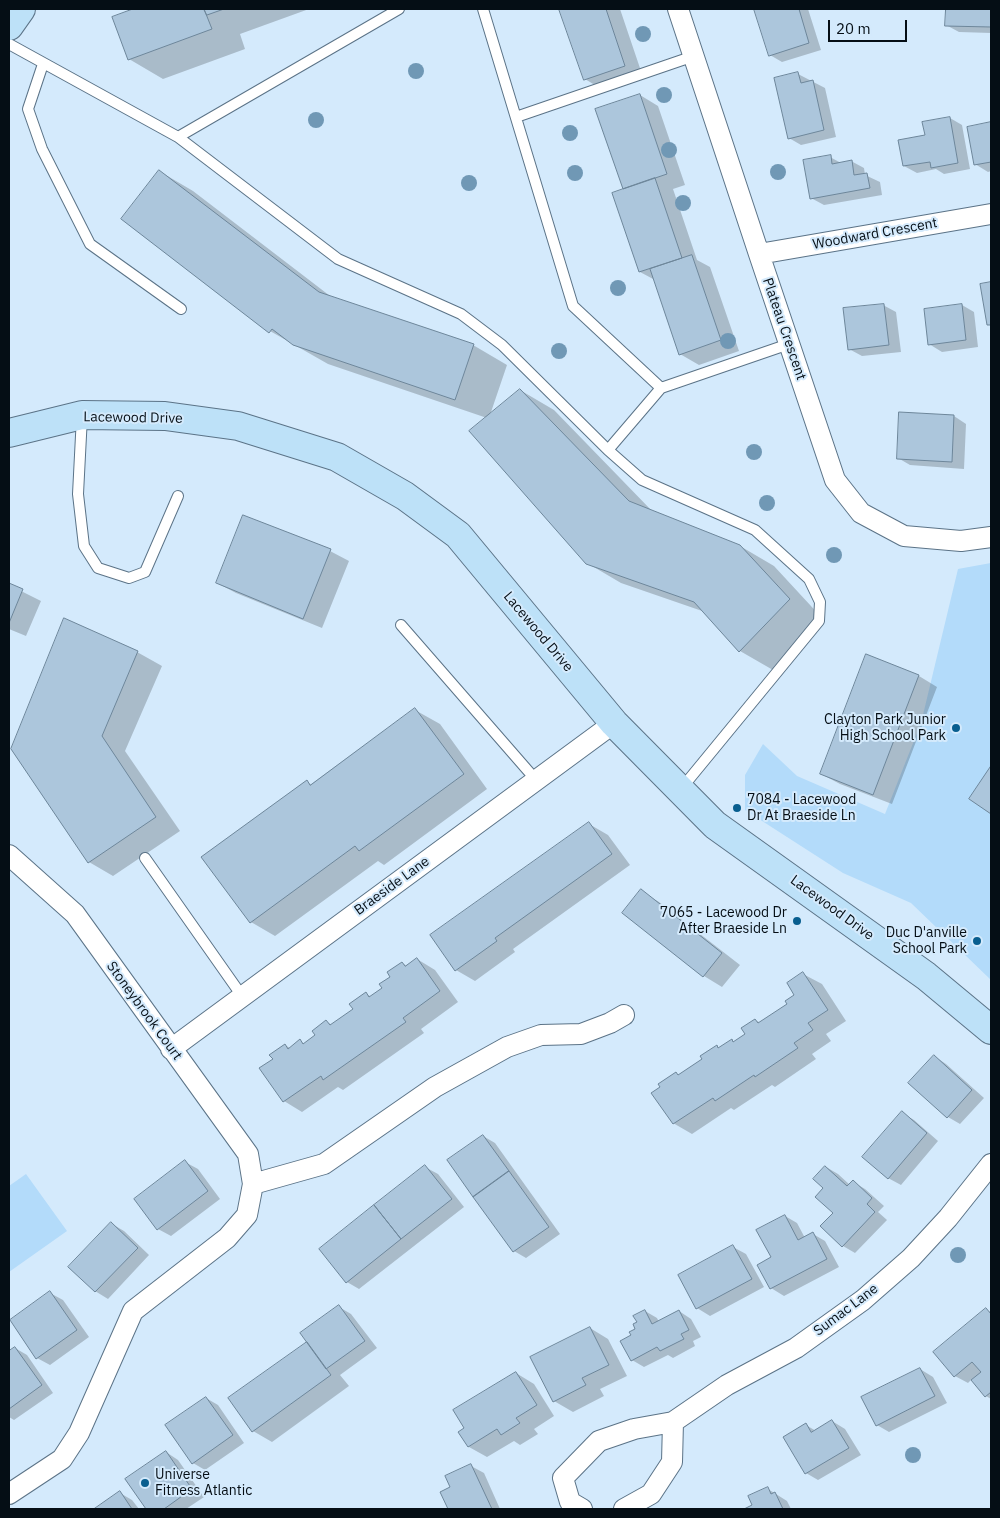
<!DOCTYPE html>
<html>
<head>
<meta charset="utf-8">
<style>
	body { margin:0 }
	#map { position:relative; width:1000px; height:1518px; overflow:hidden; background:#d4eafc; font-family:"IBM Plex Sans",sans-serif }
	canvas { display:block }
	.frame { position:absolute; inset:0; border:10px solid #050e15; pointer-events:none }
	.scale { position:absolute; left:828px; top:20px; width:79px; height:22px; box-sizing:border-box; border:2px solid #050e15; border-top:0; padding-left:6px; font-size:15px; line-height:18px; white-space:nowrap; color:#050e15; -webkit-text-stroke:4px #d4eafc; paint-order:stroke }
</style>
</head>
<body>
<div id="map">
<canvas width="1000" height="1518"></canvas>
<div class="frame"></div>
<div class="scale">20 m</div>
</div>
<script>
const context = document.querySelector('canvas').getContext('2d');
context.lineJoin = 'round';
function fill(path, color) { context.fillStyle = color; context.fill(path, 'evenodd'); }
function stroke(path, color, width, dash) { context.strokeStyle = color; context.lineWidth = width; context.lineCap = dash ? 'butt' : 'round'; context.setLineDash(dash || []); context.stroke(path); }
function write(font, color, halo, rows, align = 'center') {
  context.font = font + ' "IBM Plex Sans",sans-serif'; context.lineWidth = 4; context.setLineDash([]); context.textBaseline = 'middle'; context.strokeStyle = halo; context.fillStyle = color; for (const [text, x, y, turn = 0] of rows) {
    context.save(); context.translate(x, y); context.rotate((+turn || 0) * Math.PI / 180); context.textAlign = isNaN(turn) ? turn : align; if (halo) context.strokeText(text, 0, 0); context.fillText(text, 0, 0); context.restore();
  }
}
fill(new Path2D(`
	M991,563v417l-80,-77 -68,-30 -98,-63v-35l18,-31 34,32 88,38 36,-91 37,-154z
	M26,1174l41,57 -58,41v-86z`), '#b3dbfa');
fill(new Path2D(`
	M137,9h172l-69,25 5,15 -82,30 -34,-20 -15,-42z
	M560,9h60l23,68 -40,13 -18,-11z
	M756,9h52l13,41 -39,12 -12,-7z
	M947,9h44v24l-32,-1 -13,-7z
	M798,74l27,14 11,49 -35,8 -12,-7z
	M640,95l18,11 27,79 -12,4 24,71 13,7 29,84 -40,14 -19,-11 -25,-74 -15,-8 -26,-78 10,-4 -27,-80z
	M950,118l12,7 8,44 -26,5 -8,-5 -19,4 -13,-7 22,-30z
	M991,124v47l-3,1 -13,-8 -6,-36z
	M830,157l11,6 10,-2 13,7 1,7 15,7 2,13 -58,10 -13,-7z
	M159,171l34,20 141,108 139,46 34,20 -17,50 30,-25 34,20 99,102 87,34 34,20 49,53 -50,51 -33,-19 -35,-39 -84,-29 -34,-20 -100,-145 -159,-54 -58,-33z
	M883,305l13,7 5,40 -39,4 -13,-7z
	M962,305l12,7 4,35 -36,5 -13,-8z
	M954,416l12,8 -2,45 -54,-4 -12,-7z
	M244,516l86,35 19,10 -27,67 -86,-35 -19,-10z
	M9,585l32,16 -15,35 -17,-7z
	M137,652l25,14 -37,85 55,80 -67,45 -24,-14 -77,-113z
	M866,656l53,20 18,11 -45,117 -52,-20 -19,-10z
	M415,710l25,14 47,65 -103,76 -6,-4 -103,75 -24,-14 -48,-64 104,-76 5,3z
	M589,824l19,11 22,30 -117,84 2,3 -40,29 -19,-11z
	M641,891l18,11 81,63 -18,22 -18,-11 -81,-63z
	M417,959l18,11 23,32 -37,27 3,4 -81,57 -5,-3 -36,25 -18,-11 -10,-41 11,-15 5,3 10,-7 5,3 12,-8 10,-14 5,3 23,-16 11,-15 6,3 12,-9 18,-25 5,3z
	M803,974l19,10 24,37 -20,13 5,7 -19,13 4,5 -41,28 -3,-2 -38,25 -3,-2 -39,26 -19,-11 3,-50 4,3 24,-16 13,-13 3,2 12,-8 3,1 11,-8 9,-14 6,3 28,-19 7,-9z
	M934,1056l12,8 38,34 -24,26 -12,-7z
	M902,1113l12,7 24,21 -37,44 -13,-7z
	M483,1136l12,7 65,91 -34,24 -12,-7z
	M185,1162l13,7 22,30 -49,37 -13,-7 -22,-29z
	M425,1167l13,7 26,33 -105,82 -12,-7z
	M826,1167l12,7 12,11 3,-3 12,7 19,17 -6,6 9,8 -32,33 -12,-7 -9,-33 -9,-25z
	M785,1216l12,7 8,15 8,-4 12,7 14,26 -55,29 -13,-8 -12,-23 14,-7z
	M112,1224l12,7 25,24 -41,44 -13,-8z
	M733,1247l13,7 18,33 -54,29 -13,-8 -17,-32z
	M50,1293l13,7 26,37 -39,28 -13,-7z
	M339,1307l12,7 26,34 -37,27 9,11 -77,56 -19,-11 54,-88z
	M986,1310l5,2v87l-5,-3 -14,-17 -4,4 -13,-7 -20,-24z
	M645,1311l12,7 2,4 20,-11 12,8 10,18 -8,4 2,5 -22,12 -5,-3 -24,12 -12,-7 1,-24z
	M590,1328l18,11 19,37 -27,13 4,7 -31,16 -19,-11z
	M15,1348l12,7 26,38 -39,27 -5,-3v-65z
	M920,1369l13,8 14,26 -58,29 -12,-7z
	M516,1373l18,11 20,32 -20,13 4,5 -18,11 -6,-4 -27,16 -18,-10 -9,-15 6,-4z
	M206,1398l12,7 26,38 -39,27 -12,-7z
	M832,1421l13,8 16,26 -43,25 -12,-7v-48l10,6z
	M166,1452l12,8 26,37 -18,12h-39l-21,-29z
	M471,1466l13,7 16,36h-51l-7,-16 10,-5z
	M768,1489l19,12 4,8h-45l8,-4z
	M120,1493l12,7 7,9h-43z`), '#0003');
const building = new Path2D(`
	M133,9h71l8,20 -84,31 -16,-43z
	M204,9h20l-17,6z
	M559,9h47l19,57 -41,14z
	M754,9h45l10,34 -40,13z
	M946,9h45v18l-46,-1z
	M798,72l3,11 12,-3 11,50 -36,9 -14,-61z
	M640,94l27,80 -44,15 -28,-80z
	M950,117l8,46 -27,5 -1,-6 -27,4 -5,-26 27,-5 -3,-13z
	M991,122v40l-17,3 -7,-38z
	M831,155l1,9 20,-4 2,15 13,-2 3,15 -60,11 -7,-39z
	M159,170l160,122 155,52 -19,56 -162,-55 -21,-16 -3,4 -148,-114z
	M655,178l27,80 -43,14 -27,-79z
	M692,255l29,85 -42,15 -29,-86z
	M991,282v43h-4l-7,-41z
	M884,304l5,41 -41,5 -5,-42z
	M962,304l4,36 -38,5 -4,-36z
	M520,389l109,112 111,44 50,54 -51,53 -45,-50 -108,-38 -117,-133z
	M899,412l55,3 -2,47 -55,-3z
	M243,515l88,34 -28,70 -87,-36z
	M9,583l14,6 -14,34z
	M64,618l74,33 -36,85 54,81 -68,46 -77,-114z
	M866,654l53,21 -46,120 -53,-21z
	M415,708l49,66 -105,77 -4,-5 -105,77 -49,-66 106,-77 3,5z
	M991,766v48l-22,-15z
	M589,822l23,32 -117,84 2,3 -42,30 -25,-36z
	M641,889l81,64 -19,24 -81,-64z
	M417,958l23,33 -37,27 3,4 -83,58 -2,-4 -38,26 -24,-34 14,-9 -4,-4 16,-11 3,5 12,-10 3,5 12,-9 -3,-4 14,-11 4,5 23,-16 -4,-5 17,-12 3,5 13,-9 -3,-4 11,-7 -3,-5 15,-10 3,4z
	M803,972l25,38 -20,13 5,7 -19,13 4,5 -43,29 -1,-2 -39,26 -2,-3 -40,26 -22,-31 9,-6 -2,-3 18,-12 2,3 24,-16 -2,-3 17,-11 1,3 14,-9 1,3 12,-8 -4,-6 14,-9 3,4 29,-19 -2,-3 9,-6 -7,-12z
	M934,1055l38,35 -25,28 -39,-35z
	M902,1111l25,22 -39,46 -26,-22z
	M483,1135l26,36 -36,26 -26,-37z
	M185,1160l23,31 -51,39 -23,-31z
	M425,1165l27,34 -51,40 -27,-34z
	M825,1166l22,20 6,-6 19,18 -5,6 8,8 -33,35 -22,-21 13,-13 -18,-16 8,-9 -10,-9z
	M509,1171l40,56 -36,25 -40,-55z
	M374,1205l27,34 -55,44 -27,-34z
	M785,1215l13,25 15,-8 14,27 -57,30 -13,-24 14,-8 -15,-27z
	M111,1222l27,26 -43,44 -27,-25z
	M733,1245l19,34 -56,30 -18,-34z
	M50,1291l27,39 -41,29 -26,-39z
	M339,1305l26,36 -39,28 -26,-36z
	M986,1308l5,6v78l-6,5 -14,-17 10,-8 -9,-10 -18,15 -21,-25z
	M645,1310l7,14 27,-14 10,20 -8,4 3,5 -24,12 -3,-4 -26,14 -11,-20 11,-6 -2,-3 6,-3 -2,-5 4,-2 -4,-6z
	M590,1327l19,38 -27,13 4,7 -33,17 -23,-45z
	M307,1342l24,33 -79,57 -24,-34z
	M15,1347l27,38 -33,24v-58z
	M920,1368l15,28 -59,30 -15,-29z
	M516,1372l21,33 -21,13 4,5 -19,12 -4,-6 -29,18 -10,-15 6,-4 -11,-18z
	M206,1397l27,38 -41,29 -27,-39z
	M832,1420l17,28 -44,26 -22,-37 23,-14 5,9z
	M166,1451l26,38 -28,20h-18l-21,-30z
	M471,1464l21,45h-44l-8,-17 10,-5 -5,-11z
	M768,1487l3,7 4,-2 8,17h-39l8,-4 -4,-9z
	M120,1491l12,18h-38z`);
fill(building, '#acc6dc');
stroke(building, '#6d869a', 1);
const lane = new Path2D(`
	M483,9l90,297 88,82 128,-44
	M9,44l169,93 160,122 123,55 41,31 106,105 34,30 113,50 54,49 11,23 -1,19 -138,168
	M43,64l-15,45 14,40 48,95 91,65
	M516,117l178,-61
	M178,137l221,-128
	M82,416l-4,78 6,52 14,22 31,10 16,-6 33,-76
	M608,450l53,-62
	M401,625l135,155
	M145,858l97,138`);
const street = new Path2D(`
	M678,9l81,245 76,226 26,33 43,23 57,5 30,-4
	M759,254l232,-40
	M9,855l66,59 173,240 5,30 -6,31 -20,23 -94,73 -54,122 -17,26 -53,35
	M171,1049l443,-326
	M253,1184l71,-20 111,-77 72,-40 34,-12 40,-1 29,-11 14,-8
	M582,1509l-12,-7 -7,-24 36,-37 35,-12 39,-7 54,-37 69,-37 67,-48 48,-42 37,-40 43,-54
	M624,1509l27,-15 21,-32 1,-40`);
const secondary = new Path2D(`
	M9,26l12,-17
	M9,433l73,-18 83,1 73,10 99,31 68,39 53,39 156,188 101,102 211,151 65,54`);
stroke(lane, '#5b7387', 12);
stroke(street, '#5b7387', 22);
stroke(secondary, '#5b7387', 30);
stroke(lane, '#fff', 10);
stroke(street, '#fff', 20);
stroke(secondary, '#bde1f8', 28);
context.fillStyle = '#7098b5';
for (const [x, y] of [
	[643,34],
	[416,71],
	[664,95],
	[316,120],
	[570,133],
	[669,150],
	[778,172],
	[575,173],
	[469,183],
	[683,203],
	[618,288],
	[728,341],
	[559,351],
	[754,452],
	[767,503],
	[834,555],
	[958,1255],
	[913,1455]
]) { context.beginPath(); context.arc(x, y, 8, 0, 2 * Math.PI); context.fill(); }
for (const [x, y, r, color] of [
	[956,728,5,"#085e8f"],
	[737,808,5,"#085e8f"],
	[797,921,5,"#085e8f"],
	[977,941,5,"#085e8f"],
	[145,1483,5,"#085e8f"]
]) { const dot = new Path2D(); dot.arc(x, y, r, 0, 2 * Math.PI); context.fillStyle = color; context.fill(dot); stroke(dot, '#d4eafc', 2); }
write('14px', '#050e15', '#d4eafc', [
	["Woodward Crescent",875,234,-10],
	["Plateau Crescent",784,329,71],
	["Lacewood Drive",133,418,1],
	["Lacewood Drive",538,632,50],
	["Braeside Lane",392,886,-36],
	["Lacewood Drive",832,908,36],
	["Stoneybrook Court",144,1011,54],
	["Sumac Lane",846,1310,-37]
]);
write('14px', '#050e15', '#d4eafc', [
	["Clayton Park Junior",946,720],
	["High School Park",946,736],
	["7084 - Lacewood",747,800,"left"],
	["Dr At Braeside Ln",747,816,"left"],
	["7065 - Lacewood Dr",787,913],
	["After Braeside Ln",787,929],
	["Duc D'anville",967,933],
	["School Park",967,949],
	["Universe",155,1475,"left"],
	["Fitness Atlantic",155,1491,"left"]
], 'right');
</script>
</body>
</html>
